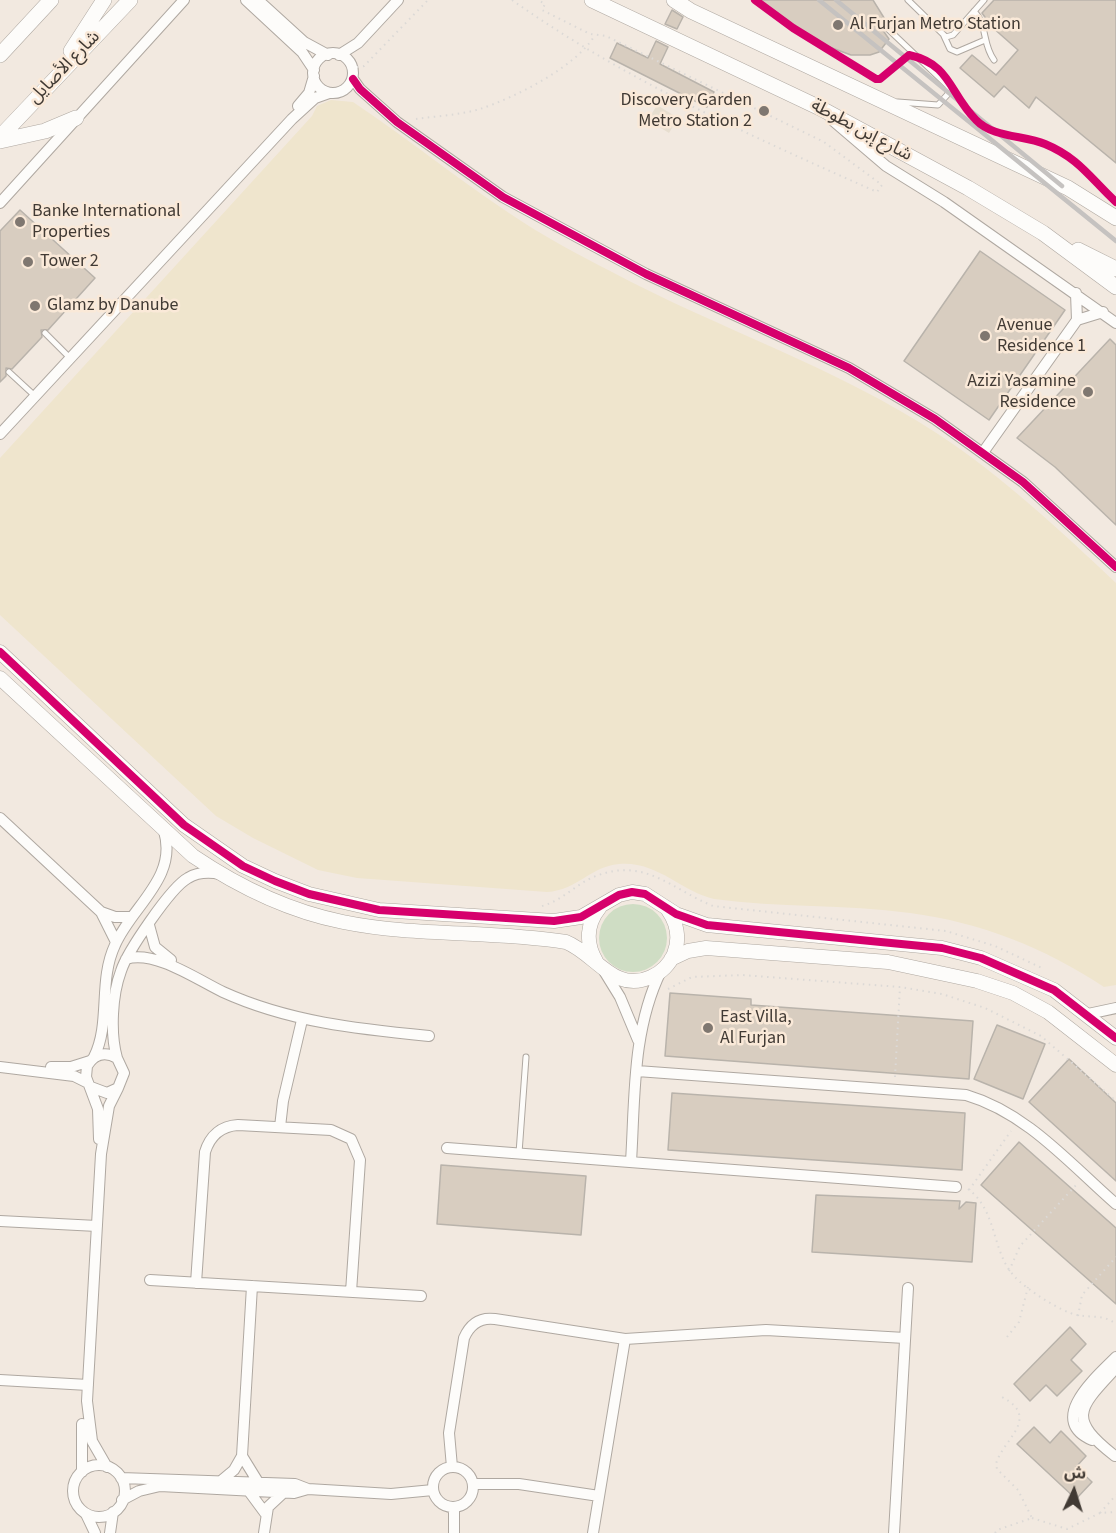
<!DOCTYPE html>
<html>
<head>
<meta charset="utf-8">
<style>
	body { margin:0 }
	#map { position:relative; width:1116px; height:1533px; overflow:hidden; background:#f2e9e0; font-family:"Source Sans 3","Noto Sans Arabic",sans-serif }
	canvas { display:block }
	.north { position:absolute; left:1044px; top:1461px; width:60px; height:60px; -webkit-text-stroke:4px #fae9d8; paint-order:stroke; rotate:4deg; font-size:16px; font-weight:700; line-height:24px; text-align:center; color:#413a34 }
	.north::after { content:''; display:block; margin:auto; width:21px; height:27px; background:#413a34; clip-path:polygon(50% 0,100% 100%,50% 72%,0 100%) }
</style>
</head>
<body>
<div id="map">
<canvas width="1116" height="1533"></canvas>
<div class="north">ش</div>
</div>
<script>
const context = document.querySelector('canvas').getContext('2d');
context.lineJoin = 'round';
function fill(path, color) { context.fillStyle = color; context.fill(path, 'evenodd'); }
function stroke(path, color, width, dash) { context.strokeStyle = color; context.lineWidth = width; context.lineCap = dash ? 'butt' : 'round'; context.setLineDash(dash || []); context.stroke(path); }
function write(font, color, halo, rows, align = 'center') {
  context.font = font + ' "Source Sans 3","Noto Sans Arabic",sans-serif'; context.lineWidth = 5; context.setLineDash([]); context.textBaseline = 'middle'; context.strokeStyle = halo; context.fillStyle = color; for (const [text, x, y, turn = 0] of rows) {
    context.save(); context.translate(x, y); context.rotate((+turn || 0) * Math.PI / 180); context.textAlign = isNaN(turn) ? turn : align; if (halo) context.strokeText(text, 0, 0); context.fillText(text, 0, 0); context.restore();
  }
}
fill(new Path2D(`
	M657,105l21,13 -9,15 -21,-13z`), '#e7decf');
fill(new Path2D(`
	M599 938a34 34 0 1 1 68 0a34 34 0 1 1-68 0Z`), '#cfddc4');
fill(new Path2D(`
	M331,100l22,2c53,35 103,76 156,111 32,22 68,41 103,59 107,57 224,95 326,162 64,42 122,96 178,149v402l-12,2c-59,-39 -124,-65 -194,-74 -65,-9 -131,-5 -196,-14 -34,-8 -56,-38 -95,-35 -30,3 -41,26 -72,28l-190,-14 -39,-8 -65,-32 -37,-22 -216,-201v-157l312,-342 5,-10z`), '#efe5cd');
const building = new Path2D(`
	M759,0h114l13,21 -4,8 7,10 -10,13 -9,3h-19l-27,-10 -29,-16z
	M994,0h122v163l-80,-66 -7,11 -25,-22 -10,11 -34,-29 12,-13 24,20 22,-25 -26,-23 -10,-14z
	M672,10l11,7 -6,12 -12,-5z
	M656,41l12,6 -8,17 54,28 -7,15 -97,-49 7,-15 31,15z
	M20,210l75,68 -47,52h-7l1,7 -30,32 -6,-1v8l-6,6v-151z
	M980,251l85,59 -76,110 -85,-59z
	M1110,339l6,6v180l-61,-58 -38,-29z
	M670,993l81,6v6l222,16 -4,58 -304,-23z
	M997,1025l48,19 -22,55 -49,-20z
	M1069,1059l47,44v78l-87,-79z
	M672,1093l293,20 -3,57 -294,-20z
	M1019,1142l97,86v76l-135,-119z
	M441,1165l145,11 -5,59 -144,-11z
	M816,1195l144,6 -1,8 7,-7 10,1 -4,59 -160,-10z
	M1070,1327l16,17 -15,16 11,11 -25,25 -11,-11 -16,16 -16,-17z
	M1034,1427l16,16 11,-12 25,25 -10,11 16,15 -16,17 -59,-55z`);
fill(building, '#d8cdc0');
stroke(building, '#b9b3ab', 1.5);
const service = new Path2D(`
	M908,0l38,37 7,-2 31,-35
	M974,11c14,15 8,33 20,49
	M887,28l61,58v8l-10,11 -40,-3
	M944,36l6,13 7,3 28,-12
	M45,333l25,25
	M9,372l26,24
	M519,1153l7,-96`);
const minor = new Path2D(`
	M246,0l56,52 12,18
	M258,0l46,42 24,13
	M313 73a20 20 0 1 1 40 0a20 20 0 1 1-40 0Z
	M339,55l19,-12 40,-43
	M353,79l7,10 37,33 106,75 143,77 203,94 86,51 88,63 93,85
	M298,106l11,-13 5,-17
	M831,119l55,47 58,36 172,121
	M0,203l184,-203
	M1077,320l26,-8
	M0,434l292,-315 23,-21 14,-5
	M984,451l93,-131 -1,-27
	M0,818l101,94 15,30
	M101,912l14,5h16
	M149,925l6,22 16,13
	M126,959c29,-9 70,20 97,33 66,30 135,37 206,44
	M604,971l16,26 18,43
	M1088,1014l28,-6
	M94,1057c17,-34 4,-76 21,-112 17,-39 63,-67 49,-114
	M117,1058c-7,-25 -5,-63 4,-87 6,-19 50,-84 67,-93 10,-6 21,-6 32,-4
	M0,1067l74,9 14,7
	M51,1067h20l19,-6
	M637,1071l329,24c61,18 103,68 150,109
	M91,1087l16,6 11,-5 6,-15 -7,-15c-12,-7 -23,-4 -30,8l-1,11 12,32 1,30
	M280,1127l3,-26 19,-81
	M447,1148l509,39
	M631,1162c4,-64 1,-132 30,-191
	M0,1221l97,5
	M150,1280l271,16
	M196,1283l9,-131c5,-16 16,-26 33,-27l93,5 20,9 9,21 -9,132
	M0,1380l88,5
	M1092,1440c-46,-20 4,-63 24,-83
	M242,1456l16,26
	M1115,1456c-49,-38 -36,-48 1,-88
	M73 1491a26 26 0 1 1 52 0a26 26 0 1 1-52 0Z
	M107,1467l-15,-26 -5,-40 14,-247 8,-48 9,-18
	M452,1467l-3,-34 15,-95c6,-14 16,-21 31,-19l130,20 141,-9 139,8
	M433 1487a20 20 0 1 1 40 0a20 20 0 1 1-40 0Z
	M82,1472v-48
	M121,1478l174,6 13,5 83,5 42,-4
	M222,1480l12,-10 8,-14 10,-170
	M473,1484h46l80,12
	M248,1490l17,23
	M122,1500l17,-9 21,-5 134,7 14,-4
	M454,1507v26
	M86,1514l9,19
	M110,1533l3,-21
	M264,1533l4,-26 15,-14
	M593,1533l32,-194
	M894,1533l14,-245`);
const tertiary = new Path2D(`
	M0,652l184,173 59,41 32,15 34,13 70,16 175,11 27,-4 38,-22 13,-3 13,2 31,20 31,11 235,23 39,10 73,32 62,48
	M0,678l193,178c46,31 95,55 150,66 73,15 149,8 223,20 30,12 48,52 85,35 10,-4 19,-13 23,-23 6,-15 3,-31 -6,-44
	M671,959l17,-8 18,-3 182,14 89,19 36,12 35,19 68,53
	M596,961c-11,-19 -9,-38 4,-54`);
const secondary = new Path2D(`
	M592,0l228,108 148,80 75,45 73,54
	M674,0l17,11 377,177 48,30
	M71,51l33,-51
	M0,55l51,-55
	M0,137l130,-137
	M0,141l45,-10 31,-13
	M1078,250l38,19`);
stroke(service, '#afa8a1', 7);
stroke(minor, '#afa8a1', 12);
stroke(tertiary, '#afa8a1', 15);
stroke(secondary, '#afa8a1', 16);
stroke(new Path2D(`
	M512,0c113,80 239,136 365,192l5,-7 -58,-43 -218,-106 -16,-2 -48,-24 3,-6 -7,-4
	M357,67l7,-1 64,-66
	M416,119c21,-3 44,-4 64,-10 36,-12 96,-42 115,-74
	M542,906c20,-5 35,-23 54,-30 49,-19 75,13 117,30l233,25 49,15 49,23
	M668,989l24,-12 50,-2 158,12 42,7 43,14 56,28 75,65
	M895,1077l5,-90
	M968,1189c30,22 23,63 47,88 11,12 46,35 62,38 15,3 26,-1 39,9
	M969,1190l42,-59
	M1009,1271l11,-25 57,-62
	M1078,1316l4,-21 34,-38
	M1007,1337l12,-15 9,-35
	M1100,1513l16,-18
	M1032,1518l35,11 33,-16 16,-1
	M995,1533l2,-3 35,-12 -14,-28 -21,-21 -1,-5c6,-24 46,-46 6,-67`), '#dcd9d6', 2, [1.5, 4.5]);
stroke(service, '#fdfcfa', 5);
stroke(minor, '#fdfcfa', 10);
stroke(tertiary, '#fdfcfa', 14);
stroke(secondary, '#fdfcfa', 15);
stroke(new Path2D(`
	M819,0l297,241
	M836,0l226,186`), '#c5c2c0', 4.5);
stroke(new Path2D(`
	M755,0l38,28 83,51h4l29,-24c42,9 40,38 67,65 17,18 48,15 69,24 34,14 46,35 71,58
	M353,79l7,10 37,33 106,75 143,77 203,94 86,51 88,63 93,85
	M0,652l184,173 59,41 32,15 34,13 70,16 175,11 27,-4 38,-22 13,-3 13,2 31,20 31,11 235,23 39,10 73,32 62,48`), '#d6006c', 8);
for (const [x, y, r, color] of [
	[838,25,6,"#7f7770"],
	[764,111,6,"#7f7770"],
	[20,222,6,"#7f7770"],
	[28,262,6,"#7f7770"],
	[35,306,6,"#7f7770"],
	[985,336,6,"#7f7770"],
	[1088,392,6,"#7f7770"],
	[708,1028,6,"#7f7770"]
]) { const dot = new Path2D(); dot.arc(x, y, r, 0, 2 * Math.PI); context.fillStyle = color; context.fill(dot); stroke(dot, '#fae9d8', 2); }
write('18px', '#413a34', '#fae9d8', [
	["Al Furjan Metro Station",850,25],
	["Discovery Garden",752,101,"right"],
	["Metro Station 2",752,122,"right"],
	["Banke International",32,212],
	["Properties",32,233],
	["Tower 2",40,262],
	["Glamz by Danube",47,306],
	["Avenue",997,326],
	["Residence 1",997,347],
	["Azizi Yasamine",1076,382,"right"],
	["Residence",1076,403,"right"],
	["East Villa,",720,1018],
	["Al Furjan",720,1039]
], 'left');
write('18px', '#413a34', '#fae9d8', [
	["شارع الأصايل",65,68,-46],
	["شارع إبن بطوطة",861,131,28]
]);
</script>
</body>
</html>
